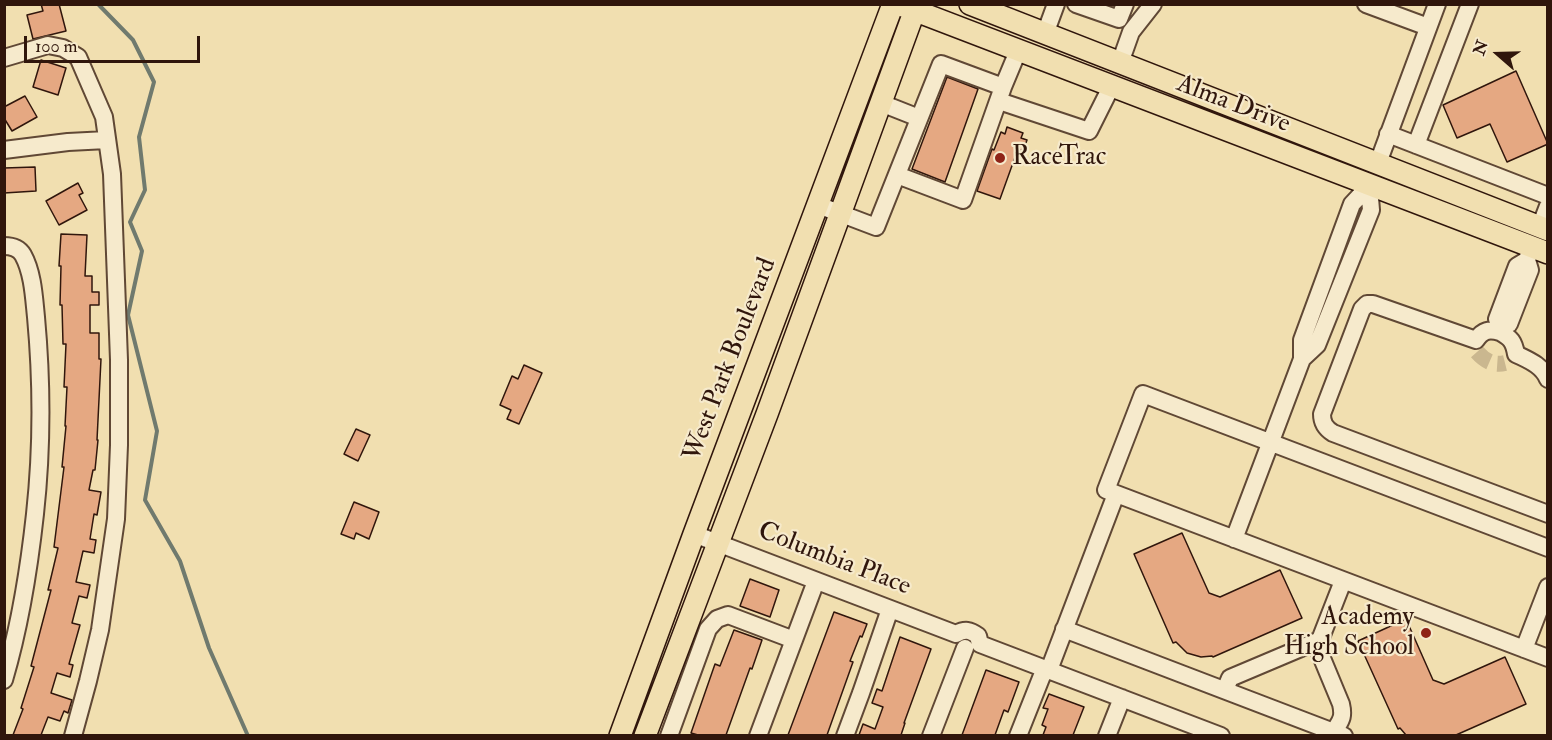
<!DOCTYPE html>
<html>
<head>
<meta charset="utf-8">
<style>
	body { margin:0 }
	#map { position:relative; width:1552px; height:740px; overflow:hidden; background:#f1dfb0; font-family:"IM FELL Double Pica",serif }
	canvas { display:block }
	.frame { position:absolute; inset:0; border:6px solid #30160c; pointer-events:none }
	.north { position:absolute; left:1468px; top:24px; width:60px; height:60px; -webkit-text-stroke:4px #f6eacc; paint-order:stroke; rotate:290deg; font-size:16px; font-weight:700; line-height:24px; text-align:center; color:#30160c }
	.north::after { content:''; display:block; margin:auto; width:21px; height:27px; background:#30160c; clip-path:polygon(50% 0,100% 100%,50% 72%,0 100%) }
	.scale { position:absolute; left:24px; top:36px; width:176px; height:27px; box-sizing:border-box; border:3px solid #30160c; border-top:0; padding-left:8px; font-size:18px; line-height:21px; white-space:nowrap; color:#30160c; -webkit-text-stroke:4px #f6eacc; paint-order:stroke }
</style>
</head>
<body>
<div id="map">
<canvas width="1552" height="740"></canvas>
<div class="frame"></div>
<div class="north">N</div>
<div class="scale">100 m</div>
</div>
<script>
const context = document.querySelector('canvas').getContext('2d');
context.lineJoin = 'round';
function stroke(path, color, width, dash) { context.strokeStyle = color; context.lineWidth = width; context.lineCap = dash ? 'butt' : 'round'; context.setLineDash(dash || []); context.stroke(path); }
function fill(path, color) { context.fillStyle = color; context.fill(path, 'evenodd'); }
function write(font, color, halo, rows, align = 'center') {
  context.font = font + ' "IM FELL Double Pica",serif'; context.lineWidth = 4.5; context.setLineDash([]); context.textBaseline = 'middle'; context.strokeStyle = halo; context.fillStyle = color; for (const [text, x, y, turn = 0] of rows) {
    context.save(); context.translate(x, y); context.rotate((+turn || 0) * Math.PI / 180); context.textAlign = isNaN(turn) ? turn : align; if (halo) context.strokeText(text, 0, 0); context.fillText(text, 0, 0); context.restore();
  }
}
stroke(new Path2D(`
	M98,4l35,36 21,42 -15,55 6,53 -15,32 12,29 -14,64 29,116 -12,69 35,61 29,87 39,88`), '#707a6e', 4);
const building = new Path2D(`
	M41,4h18l7,27 -33,8 -6,-24 16,-4z
	M41,60l25,8 -8,27 -25,-8z
	M1516,71l32,73 -41,18 -17,-38 -33,14 -14,-33z
	M947,77l31,12 -33,93 -33,-13z
	M25,96l12,21 -25,14 -8,-13v-11z
	M1007,127l16,6 -2,5 6,2 -4,11 -5,-2 -18,50 -23,-8 15,-42 2,1 7,-18 4,2z
	M35,167l1,24 -32,2v-25z
	M78,183l5,10 -4,2 8,15 -28,15 -13,-24z
	M61,234l26,1 -2,41h7v16h7v13h-9v28h9v26h2l-4,81h1l-3,30h-2l-4,20 12,2 -4,23 -3,-1 -4,25 6,1 -2,13 -11,-2 -7,31 14,3 -3,13 -8,-2 -7,27 8,2 -11,39 4,1 -3,12 -13,-4 -6,20 21,7 -4,13 -4,-2 -4,10 -12,-4 -7,18h-28l10,-26 -2,-1 13,-41 -3,-1 20,-76h-3l10,-42 -4,-1 10,-80h-2l4,-41h-1l2,-39h-3l2,-43h-3l-1,-39h-2l1,-39h-2z
	M524,365l18,8 -23,51 -12,-5 4,-9 -11,-5 12,-29 6,3z
	M356,429l14,6 -12,26 -14,-7z
	M354,502l25,10 -10,27 -13,-6 -2,6 -13,-5z
	M1182,533l27,60 11,4 60,-27 22,48 -89,39 -1,-1 -11,1 -14,-4 -11,-11 -3,1 -39,-89z
	M750,579l29,11 -9,27 -30,-11z
	M834,612l33,12 -5,13 -2,-1 -10,25 3,1 -26,73h-39z
	M1406,619l27,61 11,4 61,-27 21,47 -70,31h-50l-6,-7 -2,1 -40,-88z
	M734,630l28,10 -10,29 -2,-1 -24,67h-28l-7,-2 24,-69 5,2z
	M900,637l31,12 -27,74h1l-4,12h-42l4,-11 12,5 8,-22 -11,-4 5,-14 5,2z
	M986,670l33,12 -11,30 -4,-2 -9,25h-33z
	M1049,694l35,13 -11,28h-30l3,-8 -4,-2 6,-16 -5,-1z`);
fill(building, '#e5a882');
stroke(building, '#30160c', 1.5);
stroke(new Path2D(`
	M1477,352c7,8 16,14 28,11`), '#cab78f', 16, [16, 8]);
const minor = new Path2D(`
	M1076,4l43,15 6,-15
	M1366,4l62,23
	M1045,34l11,-30
	M4,58l44,-13 15,3 15,9 26,60 8,57 7,186v85l-3,74 -16,111 -12,51 -15,55
	M1120,63l11,-31 22,-28
	M1003,87l15,-36
	M999,101l90,30 22,-44
	M881,103l38,15
	M1388,134l160,62
	M1416,145l54,-141
	M4,150l64,-8 39,-2
	M1378,163l59,-159
	M818,205l58,22 65,-163 62,23 -40,113 -66,-25
	M1540,227l8,-21
	M4,246c8,0 15,2 19,9 10,18 11,43 13,62 6,65 6,133 -1,197 -6,55 -15,112 -31,166
	M1527,260l-10,6 -20,53 5,8 7,-3 21,-54 -3,-10 4,-13
	M1502,327l-2,5c-11,-3 -17,-2 -24,8l-103,-36h-6l-5,5 -40,105c0,9 3,14 11,19l215,81
	M1500,332c11,6 14,10 16,22 12,6 26,11 32,25
	M1302,359l15,-14 54,-135 -2,-24
	M694,534l262,100c9,-5 14,-4 22,2l2,8
	M1234,539l68,-180v-19l50,-136 17,-18
	M1548,548l-405,-154 -37,96 442,168
	M1064,629l280,107
	M980,644l241,92
	M1524,649l24,-62
	M1049,670l67,-176
	M1225,690l5,-12 90,-38
	M669,736l39,-107 9,-10 11,-4 66,25
	M758,736l58,-155
	M845,736l16,-43 29,-84
	M931,736l34,-88
	M1018,736l27,-68
	M1107,736l15,-38
	M1332,736c6,-14 13,-15 9,-32l-22,-53 1,-11 23,-59`);
const major = new Path2D(`
	M970,4l578,226
	M903,6l645,247
	M620,736l74,-202 199,-530
	M645,736l122,-322 150,-410`);
stroke(minor, '#604835', 20);
stroke(major, '#30160c', 24);
stroke(minor, '#f6eacc', 16);
stroke(major, '#f1dfb0', 21);
for (const [x, y, r, color] of [
	[1000,158,6,"#8f2418"],
	[1426,633,6,"#8f2418"]
]) { const dot = new Path2D(); dot.arc(x, y, r, 0, 2 * Math.PI); context.fillStyle = color; context.fill(dot); stroke(dot, '#f6eacc', 2); }
write('26px', '#30160c', '#f6eacc', [
	["Alma Drive",1233,105,21],
	["West Park Boulevard",731,360,-69],
	["Columbia Place",834,560,21]
]);
write('26px', '#30160c', '#f6eacc', [
	["RaceTrac",1012,158],
	["Academy",1414,618,"right"],
	["High School",1414,648,"right"]
], 'left');
</script>
</body>
</html>
